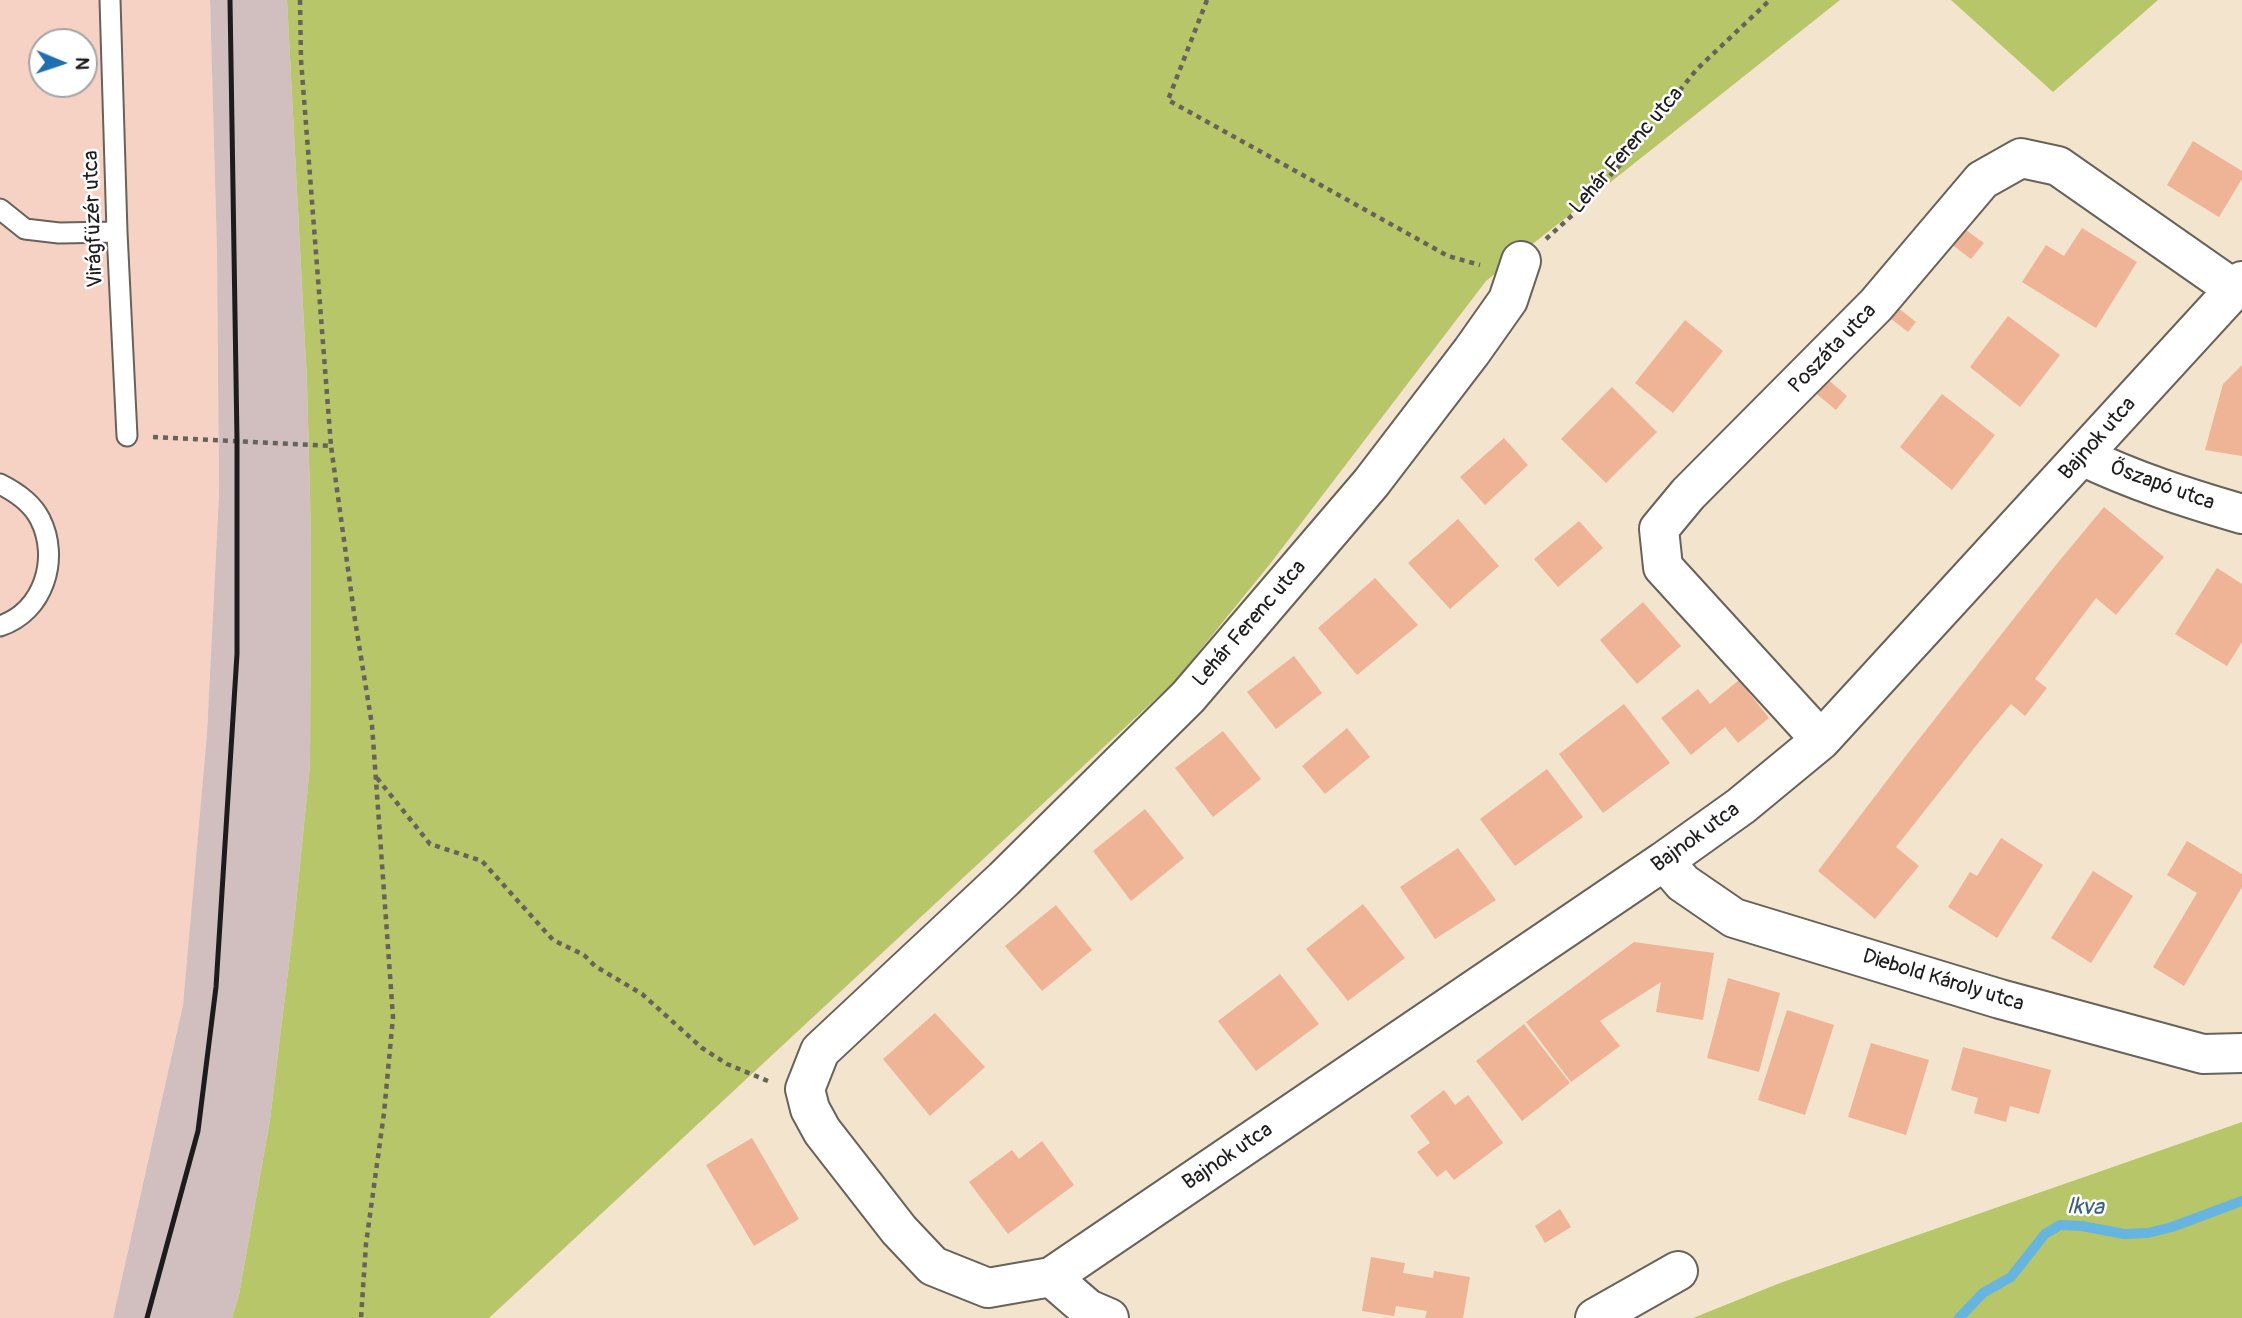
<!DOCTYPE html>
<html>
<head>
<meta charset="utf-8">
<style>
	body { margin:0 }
	#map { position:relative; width:2242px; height:1318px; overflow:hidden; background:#f3e5cd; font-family:Pangolin,sans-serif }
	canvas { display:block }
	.north { position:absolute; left:28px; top:28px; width:70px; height:70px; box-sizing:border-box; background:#fff; border:2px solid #a4a4a4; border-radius:50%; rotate:92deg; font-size:19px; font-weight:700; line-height:28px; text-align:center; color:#1c1c1c }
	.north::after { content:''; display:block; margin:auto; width:24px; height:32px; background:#1f6fb2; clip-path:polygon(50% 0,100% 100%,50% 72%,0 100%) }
</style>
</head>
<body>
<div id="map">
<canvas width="2242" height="1318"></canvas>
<div class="north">N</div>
</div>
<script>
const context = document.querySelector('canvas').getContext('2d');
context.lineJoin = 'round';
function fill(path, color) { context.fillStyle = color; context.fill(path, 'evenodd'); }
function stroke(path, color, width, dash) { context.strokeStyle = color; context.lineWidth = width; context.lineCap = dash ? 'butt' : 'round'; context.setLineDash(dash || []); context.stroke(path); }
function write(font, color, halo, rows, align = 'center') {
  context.font = font + ' Pangolin,sans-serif'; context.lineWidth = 5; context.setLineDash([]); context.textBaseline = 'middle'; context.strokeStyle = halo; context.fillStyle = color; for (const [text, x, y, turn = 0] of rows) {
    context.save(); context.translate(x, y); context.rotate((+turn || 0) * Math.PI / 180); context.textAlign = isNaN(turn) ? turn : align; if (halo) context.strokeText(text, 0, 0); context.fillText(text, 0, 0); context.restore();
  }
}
fill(new Path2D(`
	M0,0h210l7,252 2,242 -12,239 -24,272 -70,313h-113zM42,42h42v42h-42z`), '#f6d2c5');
fill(new Path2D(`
	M210,0h77l20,382 4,154 -1,230 -15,148 -25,206 -31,175 -7,23h-119l70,-313 24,-272 12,-239 -2,-242z`), '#d1bfbf');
fill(new Path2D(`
	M287,0h1553l-354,281 -216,283 -95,117 -686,637h-257l7,-23 31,-175 25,-206 15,-148 1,-230 -4,-154z
	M1951,0h207l-105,92z
	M2242,1122v196h-549l87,-35z`), '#b6c668');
stroke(new Path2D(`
	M1959,1318l24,-25 28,-16 34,-43 15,-9 22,1 42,8 24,-1 24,-6 70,-26`), '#66b4e0', 10);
fill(new Path2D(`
	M2193,141l49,30v8l-23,38 -52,-32z
	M1963,228l21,15 -13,16 -20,-15z
	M2082,228l55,34 -41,66 -74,-46 24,-37 18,11z
	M1898,308l18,14 -8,10 -18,-14z
	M2008,316l52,39 -40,52 -50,-40z
	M1685,320l38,31 -50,62 -38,-30z
	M2242,365v91l-37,-6 18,-66z
	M1825,377l22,19 -11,14 -23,-19z
	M1612,387l45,45 -51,51 -45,-44z
	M1942,394l53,41 -43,55 -52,-43z
	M1504,438l24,27 -43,40 -25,-28z
	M2104,507l60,50 -48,58 -20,-17 -61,81 12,9 -22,28 -14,-12 -32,38 -83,105 23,19 -44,53 -57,-48 90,-118 148,-188z
	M1458,519l41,47 -49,43 -42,-46z
	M1579,521l24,27 -45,39 -24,-28z
	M2217,568l25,16v58l-15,24 -52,-32z
	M1375,578l43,47 -61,50 -39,-47z
	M1643,602l38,44 -44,38 -37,-44z
	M1294,656l28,37 -46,36 -29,-37z
	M1739,680l30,38 -31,25 -13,-16 -34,28 -30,-37 37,-29 12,15z
	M1624,704l46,59 -67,50 -44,-59z
	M1347,728l23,29 -45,37 -23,-28z
	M1223,731l38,48 -48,38 -38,-49z
	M1547,769l36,48 -68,49 -35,-47z
	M1145,809l39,49 -53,43 -38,-50z
	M2001,838l42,27 -46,73 -49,-31 22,-35 7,4z
	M2187,841l55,33v13l-58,99 -31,-19 44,-74 -30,-18z
	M1458,848l38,52 -61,39 -35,-52z
	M2093,871l40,25 -42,67 -40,-25z
	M1363,904l42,54 -57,43 -42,-52z
	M1056,905l36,45 -50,41 -37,-45z
	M1634,942l80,11 -11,67 -47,-8 5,-30 -61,39 20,25 -49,36 -45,-60z
	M1280,974l39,50 -63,47 -38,-50z
	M1728,978l52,15 -21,79 -52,-14z
	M1787,1010l47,15 -29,90 -47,-15z
	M935,1013l50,54 -55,49 -47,-57z
	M1524,1024l46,59 -48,38 -46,-60z
	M1871,1043l58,17 -23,75 -58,-18z
	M1963,1047l88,23 -12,44 -29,-8 -4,16 -32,-9 4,-15 -27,-8z
	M1444,1090l11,15 13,-10 35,48 -49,37 -8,-10 -9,7 -20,-25 13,-9 -20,-27z
	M752,1138l47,81 -45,27 -48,-81z
	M1042,1141l32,44 -66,49 -39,-52 43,-32 7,9z
	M1560,1209l11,18 -26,16 -10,-17z
	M1371,1257l34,6 -2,10 30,5 1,-7 36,6 -7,41h-38l2,-7 -31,-5 -2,10 -32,-5z`), '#efb395');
const lane = new Path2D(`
	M110,0l7,232 10,204
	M0,209l25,20 34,4 58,-1
	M0,484c16,8 32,19 40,35 20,39 4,93 -40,107`);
const street = new Path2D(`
	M2082,456c52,25 105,42 160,58
	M1821,740l-158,-173 -4,-38 29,-35 188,-189 106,-125 39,-22 37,8 176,123
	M1664,861l19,22 51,35 266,81 203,55 39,-1
	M1051,1277l-63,11 -55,-22 -34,-36 -77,-99 -12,-22 -5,-20 15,-38 184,-172 184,-182 183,-214 101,-132 36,-51 13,-39
	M1109,1318l-21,-9 -37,-32 613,-416 77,-55 80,-66 421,-459
	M1595,1318l83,-47`);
stroke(lane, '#67625a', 23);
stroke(street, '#67625a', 42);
stroke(new Path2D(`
	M300,0l1,60 30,386
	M1207,0l-39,100 280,156 32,9
	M1546,239l32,-29 42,-45 77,-96 73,-69
	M153,437l178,9 24,174 17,105 21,292 -9,96 -18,131 -5,74
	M377,778l53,66 52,17 71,79 31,15 11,11 47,28 60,54 25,16 41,17`), '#67625a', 4.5, [5, 5]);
stroke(lane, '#fff', 19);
stroke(street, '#fff', 38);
stroke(new Path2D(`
	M147,1318l51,-187 18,-144 21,-333v-214l-7,-440`), '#1c1c1c', 5);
write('21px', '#1c1c1c', '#fff', [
	["Lehár Ferenc utca",1627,151,-49],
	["Virágfüzér utca",94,219,-92],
	["Poszáta utca",1833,349,-46],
	["Bajnok utca",2098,439,-48],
	["Őszapó utca",2162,486,20],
	["Lehár Ferenc utca",1250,624,-49],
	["Bajnok utca",1696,838,-36],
	["Diebold Károly utca",1943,981,17],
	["Bajnok utca",1228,1157,-34]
]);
write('italic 23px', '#3d6074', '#fff', [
	["Ikva",2085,1208,2]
]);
</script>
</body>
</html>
